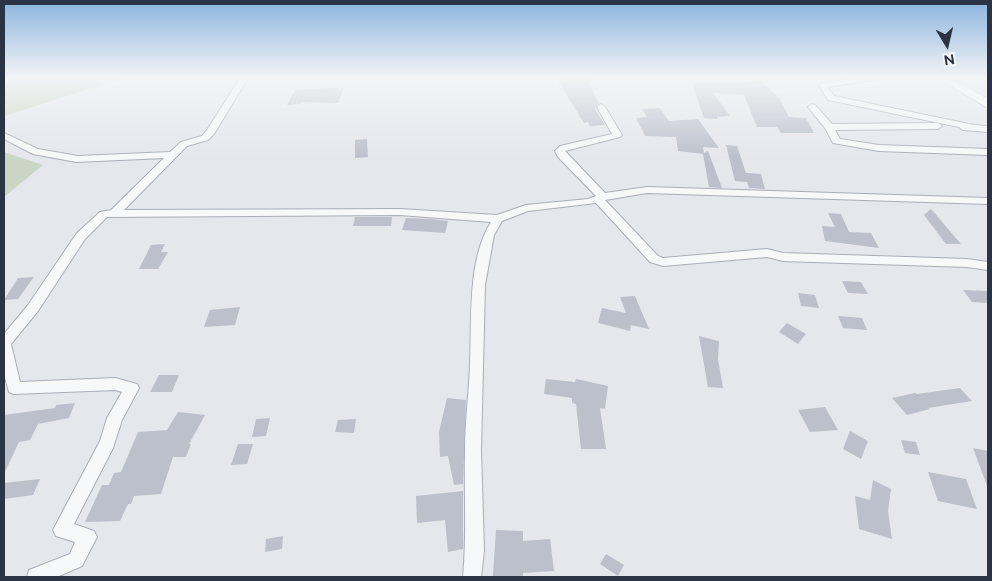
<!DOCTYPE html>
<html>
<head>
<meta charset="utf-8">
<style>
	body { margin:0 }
	#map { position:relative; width:992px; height:581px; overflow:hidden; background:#e4e7ec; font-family:Raleway,sans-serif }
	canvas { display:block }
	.frame { position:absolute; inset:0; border:5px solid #2b3445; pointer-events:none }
	.north { position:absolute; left:922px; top:20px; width:50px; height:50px; -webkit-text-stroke:4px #f4f6f9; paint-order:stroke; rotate:171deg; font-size:14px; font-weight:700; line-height:20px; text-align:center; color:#2b3445 }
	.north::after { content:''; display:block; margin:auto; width:18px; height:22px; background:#2b3445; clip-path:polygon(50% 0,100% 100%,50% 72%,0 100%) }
</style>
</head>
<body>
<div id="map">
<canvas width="992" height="581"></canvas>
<div class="frame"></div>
<div class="north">N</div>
</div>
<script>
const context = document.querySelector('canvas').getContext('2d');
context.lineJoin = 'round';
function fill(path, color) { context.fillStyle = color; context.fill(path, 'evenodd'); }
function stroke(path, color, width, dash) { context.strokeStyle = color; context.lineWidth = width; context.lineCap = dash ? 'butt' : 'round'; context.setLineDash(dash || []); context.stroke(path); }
fill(new Path2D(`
	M4,78h120l-120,38z
	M4,152l39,13 -39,32z`), '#c9d6c5');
fill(new Path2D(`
	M556,78h31l12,25 -4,5 10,17 -15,1 -2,-4 -4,1z
	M760,80l20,19 9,18 17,1 8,15h-33l-4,-6h-20l-13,-32 -31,-2 17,23 -13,1v2l-13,-1 -12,-35h50z
	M327,88h17l-6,15 -37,-1 -1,2 -13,1 8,-15z
	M660,108l9,13 29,-2 21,29 -16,-1 1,6 4,-2 14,37 -13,-1 -6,-33 -25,-3 -2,-14 -31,-1 -9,-18 11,-1 -5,-8z
	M367,139l1,18 -13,1v-18z
	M726,145l11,1 9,27 15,1 4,15 -16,-1 -2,-6 -12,-1z
	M931,209l30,35h-15l-22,-29z
	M828,213l13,1 8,18 22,1 8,15 -54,-7 -3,-15 13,1z
	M355,217h37l-1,9h-38z
	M406,218l25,1 17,2 -3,12 -43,-3z
	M165,244l-4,8h7l-10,17h-19l12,-24z
	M34,277l-16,22 -14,1 14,-22z
	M842,281l19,1 7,12 -20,-1z
	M963,290l25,1v12l-16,-1z
	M798,293l17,2 4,13 -18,-2z
	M635,296l14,33 -18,-4 -1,6 -32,-8 4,-15 24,5 -6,-16z
	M240,307l-5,18 -31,2 6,-17z
	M838,316l24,2 5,12 -24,-2z
	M787,323l19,11 -8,10 -19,-12z
	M699,336l20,5 -1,18 5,29 -15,-1z
	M159,375h20l-7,17h-22z
	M546,379l29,3 1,-3 32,7 -3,23 -5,-1 6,41h-25l-5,-45 -4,-1v-5l-28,-4z
	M960,388l12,13 -44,7 2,1 -23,6 -15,-17 23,-5 2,1z
	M447,398l19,2 -3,84 -9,1 -6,-29 -8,1 -1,-25z
	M75,403l-6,15 -31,6 -8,16 -11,2 -15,32v-59l51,-7 1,-3z
	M825,407l13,23 -28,2 -12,-22z
	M178,412l27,3 -16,29h2l-5,13h-13l-12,37 -27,2 -3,8h-3l-8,17 -35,1 17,-37h7l5,-12 7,-1 17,-40 29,-2z
	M270,418l-4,18 -14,1 4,-18z
	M356,419l-2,14 -19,-1 3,-12z
	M850,431l18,10 -7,18 -18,-10z
	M901,440l15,2 4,13 -15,-2z
	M238,444h15l-6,20 -16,1z
	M973,448l15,3v34l-1,1z
	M928,472l38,7 11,30 -39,-8z
	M40,479l-7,16 -29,4v-16z
	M873,480l18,9 -3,22 4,28 -33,-10 -4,-33 15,4z
	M463,491v58l-15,3 -3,-32 -28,3 -1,-27z
	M496,530l27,1v10l27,-2 4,32 -31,2v4l-30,-1z
	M283,536l-1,13 -17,3 1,-13z
	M606,554l18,11 -6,11 -18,-12z`), '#bbc0ca');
const street = new Path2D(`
	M240,78h8l-34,56 -6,6 -21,6 -63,64 276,-1 97,6 29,-10 62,-6 8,-3 -38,-39 -3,-6 5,-5 52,-12 -15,-27 4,-3 4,3 17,28 -2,2 -55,14 40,42 42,-6 341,11v6l-341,-11 -42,7 53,56 5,2 104,-9 16,4 184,6 21,3v8l-21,-3 -184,-6 -16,-4 -104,9 -13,-4 -54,-59 -68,8 -26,10 -8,14 -9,50 -4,165 3,101 -3,26h-18c4,-42 1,-83 2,-126 0,-29 4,-58 5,-87 2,-44 -3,-104 21,-142l-91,-7 -293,2 -22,22 -47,72 -27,33 9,38 95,-4 22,6 2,4 -17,32 -9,28 -39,76 20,7 3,6 -15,29 -25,11h-30l2,-7 41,-16 5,-12 -19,-6 -3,-6 47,-89 7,-23 15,-26 -7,-2 -101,4 -5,-2 -5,-18v-40l24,-29 49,-72 23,-21 11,-2 53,-52 -88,4 -43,-8 -29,-15v-6l34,16 40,7 92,-4 11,-10 21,-6 5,-6z
	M857,78h20l-4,2 -45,7 6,9 140,29 14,1v6l-25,-2 -4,-3 -131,-27 -9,-15 4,-2z
	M812,104l3,1 17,19 106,-1 4,3 -4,3 -103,1 5,9 39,6 109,4v6l-109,-4 -46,-8 -8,-15 -17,-21z`);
const secondary = new Path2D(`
	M937,78h14l37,21v9z`);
stroke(street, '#a9aeb7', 2);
stroke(secondary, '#a9aeb7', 1);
fill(street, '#f7f8fa');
fill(secondary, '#fff');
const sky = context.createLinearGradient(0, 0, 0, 159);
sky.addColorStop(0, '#8bb4dd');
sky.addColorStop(0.49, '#f3f4f6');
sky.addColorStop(1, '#f3f4f600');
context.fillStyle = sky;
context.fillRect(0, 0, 992, 159);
</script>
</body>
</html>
